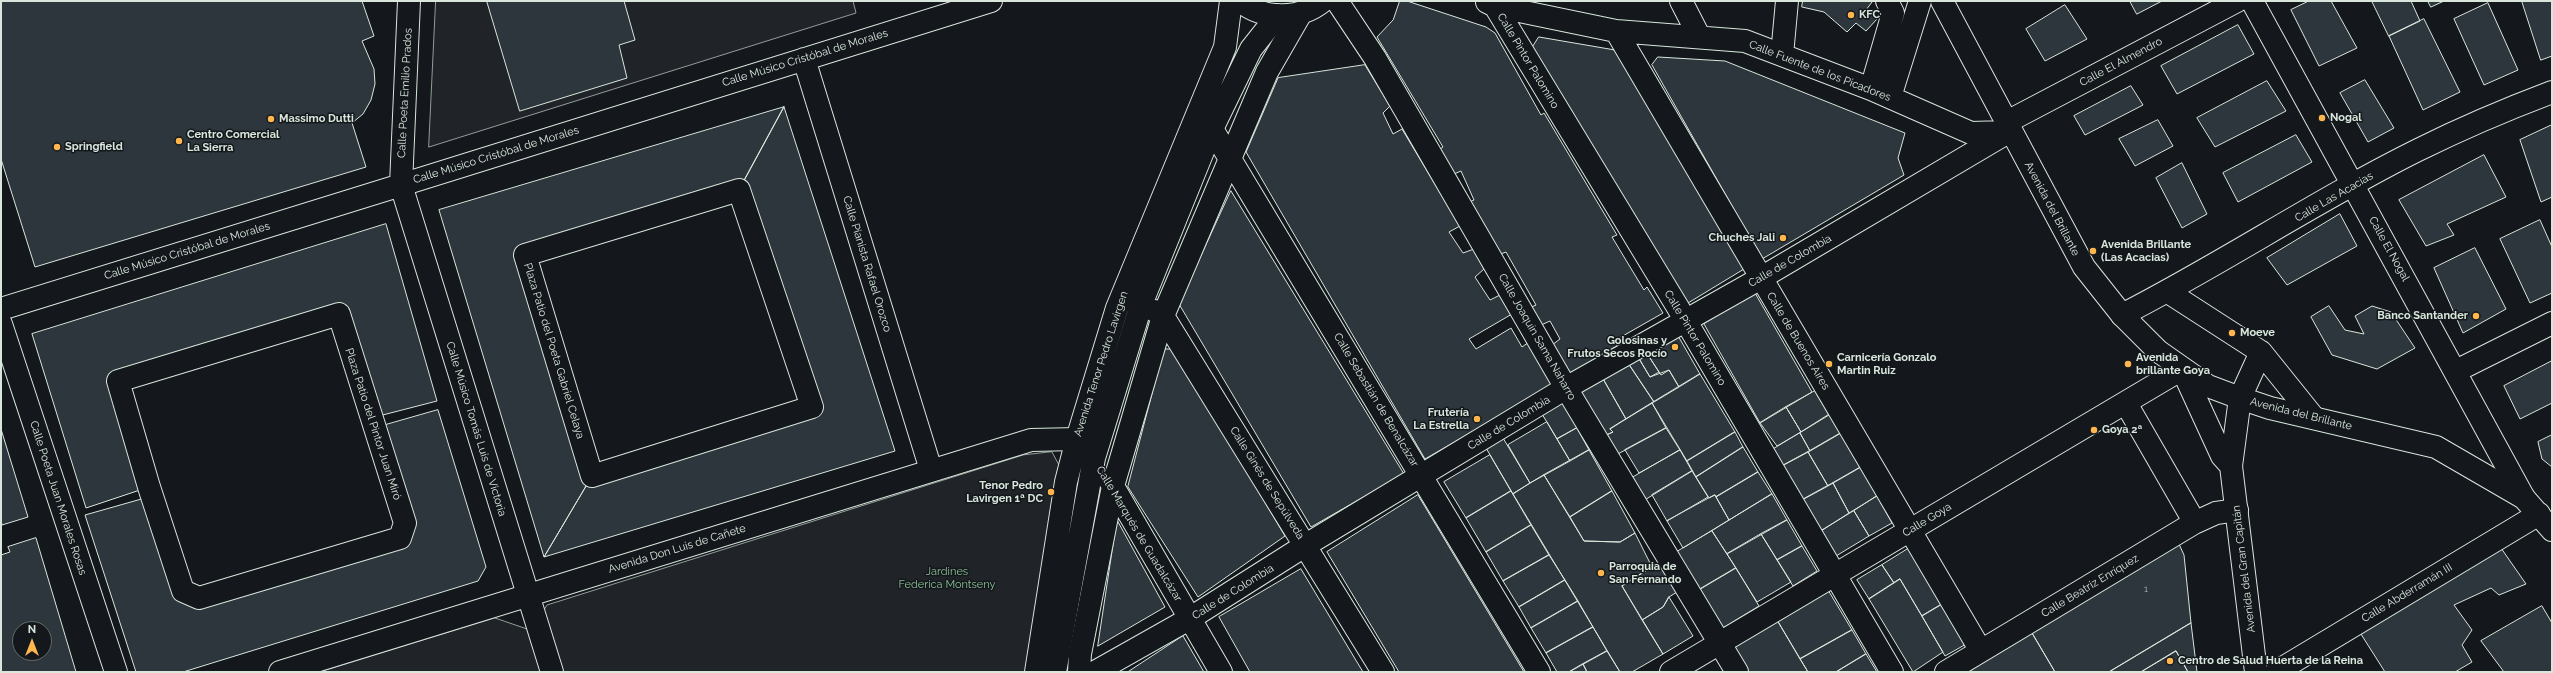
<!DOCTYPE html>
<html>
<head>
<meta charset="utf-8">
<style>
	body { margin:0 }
	#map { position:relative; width:2553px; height:673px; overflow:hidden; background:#14181c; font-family:Raleway,sans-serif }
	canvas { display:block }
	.frame { position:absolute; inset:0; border:2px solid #d8e6dc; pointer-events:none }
	.north { position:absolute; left:12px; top:621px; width:40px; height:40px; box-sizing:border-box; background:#14181c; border:1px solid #626a69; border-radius:50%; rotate:0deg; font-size:11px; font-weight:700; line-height:16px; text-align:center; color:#d8e6dc }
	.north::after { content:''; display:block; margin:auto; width:14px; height:18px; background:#ffb74d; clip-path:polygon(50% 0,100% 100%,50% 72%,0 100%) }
</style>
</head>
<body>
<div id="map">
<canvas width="2553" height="673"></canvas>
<div class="frame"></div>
<div class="north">N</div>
</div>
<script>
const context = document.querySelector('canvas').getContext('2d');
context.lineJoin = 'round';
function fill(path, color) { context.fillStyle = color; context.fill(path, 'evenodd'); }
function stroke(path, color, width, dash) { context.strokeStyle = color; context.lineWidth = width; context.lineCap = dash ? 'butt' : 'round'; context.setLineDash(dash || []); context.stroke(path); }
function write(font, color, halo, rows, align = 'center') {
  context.font = font + ' Raleway,sans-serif'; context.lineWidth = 3; context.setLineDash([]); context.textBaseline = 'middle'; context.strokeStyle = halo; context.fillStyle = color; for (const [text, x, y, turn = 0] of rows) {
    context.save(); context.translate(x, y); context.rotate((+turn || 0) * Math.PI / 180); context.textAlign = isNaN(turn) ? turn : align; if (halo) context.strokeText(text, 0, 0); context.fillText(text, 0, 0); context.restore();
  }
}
const green = new Path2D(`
	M436,1h417l3,12 -427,134z
	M1052,452l8,15 -34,205h-464l-20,-59 5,-8 476,-150z
	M495,618l35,12 13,42h-223z`);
fill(green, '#202428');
stroke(green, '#939e99', 1);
const building = new Path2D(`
	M1,1h361l12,35 -12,5 12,28 1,15 -4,16 -8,14 -11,9 14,44 -331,100 -34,-108z
	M487,1h137l11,39 -16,5 8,33 -107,33z
	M1400,1h7l79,26 9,6 46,82 3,-2 73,122 -5,2 32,53 3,-3 16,26 -49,28 3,5 -47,28 -18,-29 8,-6 -10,-18 -11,5 -10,-18 7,-3 -30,-53 -8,3 -31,-52 7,-3 -13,-29 -7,3 -14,-25 3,-2 -66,-110 16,-17z
	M1803,1h68l1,1 -6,8 11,9 -11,12 -10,-8 -9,9 -23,-20 -22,-5z
	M2130,1h32l-25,13z
	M2309,1h22l26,47 -38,18 -28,-56z
	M2372,1h39l9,20 -31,15z
	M2428,1h16l-13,6z
	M2522,1h30v55l-11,4z
	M2488,3l30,67 -34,15 -30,-66z
	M2065,5l22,34 -42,22 -19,-32z
	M2424,19l36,73 -37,18 -34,-74z
	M2238,25l16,29 -77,40 -16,-28z
	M1539,37l76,13 129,219 -56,34 -156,-255z
	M1658,57l67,4 180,72 -7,25 6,17 -142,84 -110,-194z
	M1365,65l25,41 -7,7 10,21 9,-5 58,97 -11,6 14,21 11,-4 10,20 -9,8 15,23 10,-5 12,19 -43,25 7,10 35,-21 11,19 7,-5 24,43 -128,74 -179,-307 32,-74z
	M2365,80l29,48 -26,14 -28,-49z
	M2267,81l19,30 -71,36 -18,-29z
	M2131,86l12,19 -58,30 -11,-19z
	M784,107l-45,83 -214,65 67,221 -48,81 -105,-347z
	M784,107l111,344 -351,106 48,-81 220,-69 -73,-217z
	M2158,120l15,26 -38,20 -16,-27z
	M2552,125v72l-11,5 -21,-62z
	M2296,135l16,27 -74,40 -15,-29z
	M2484,155l22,42 -59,27 7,11 -28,11 -27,-46z
	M2182,163l25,51 -25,14 -26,-50z
	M1231,191l173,283 -93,53 -132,-223z
	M2340,214l17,32 -70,39 -20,-27z
	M2540,220l12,27v46l-22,10 -30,-64z
	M386,224l51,177 -66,17 -32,-104 -221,67 31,106 -63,21 -54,-174z
	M2475,248l31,61 -43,24 -29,-65z
	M1755,293l57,99 -52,31 -56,-99z
	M2329,306l16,24 19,4 -9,-18 17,-10 19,6 24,36 -38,21 -45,-14 -21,-38z
	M1677,334l23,40 -21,13 -10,-17 -8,5 -15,-23z
	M1164,349h10l111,187 -87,61 -70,-110z
	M1646,352l13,20 -9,5 -12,-20z
	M1638,357l12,20 19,-7 10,17 -25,15 -26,-39z
	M2552,361v42l-32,16 -16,-33z
	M1628,363l26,39 -28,17 -24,-42z
	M1700,374l35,58 -48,29 -35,-58z
	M1602,377l24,42 -16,10 3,3 -9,4 -26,-45z
	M1815,391l14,24 -28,17 -15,-25z
	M1564,402l16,24 -23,13 -15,-25z
	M1652,403l14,25 -50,27 -12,-19 9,-4 -3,-3z
	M1786,407l15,25 -24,14 -17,-23z
	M438,410l48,157 -8,14 -295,91h-47l-51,-157 67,-19 31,95 217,-53 -25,-110z
	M1830,414l11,19 -31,18 -10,-18z
	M1547,422l23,39 -40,22 -22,-38z
	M1577,428l12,22 -19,11 -13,-22z
	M1666,428l14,22 -41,23 -14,-23z
	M1,429l27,88 -26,8 -1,-5z
	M1735,432l8,15 -47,30 -9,-16z
	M1800,433l10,18 -28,15 -10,-16z
	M1841,433l20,34 -33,19 -20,-34z
	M2552,435v32l-10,-8 -4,-17z
	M1503,438l27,45 -17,11 -27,-46z
	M1743,447l15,25 -42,25 -1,-2 -6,3 -13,-21z
	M1589,450l23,41 -42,26 -26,-42z
	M1680,450l12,21 -49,30 -13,-22z
	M1808,452l20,34 -26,14 -20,-34z
	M1490,455l21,36 -45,27 -22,-36z
	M1861,467l16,29 -28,17 -16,-30z
	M1692,471l16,26 -41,24 -15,-26z
	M1758,472l14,22 -43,26 -13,-23z
	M1544,475l40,66 36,1 15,-9 17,34 -30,19 41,68 -31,18h-12l-107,-178z
	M1833,483l16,30 -28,18 -19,-31z
	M1511,491l20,34 -45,27 -20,-34z
	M1612,491l23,42 -15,9 -36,-1 -14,-24z
	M1772,494l15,26 -60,34 -15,-23z
	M1418,495l106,177h-125l-72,-120z
	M1715,495l14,25 -46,28 -16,-27z
	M1877,496l15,27 -23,13 -15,-25z
	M1854,511l15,25 -33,20 -15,-25z
	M1117,520l48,87 -67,39z
	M1787,520l15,26 -25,14 -16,-26z
	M1531,525l18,30 -46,26 -17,-29z
	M1712,531l24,37 -39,23 -22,-38z
	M1761,534l30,48 -34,20 -30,-48z
	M36,538l40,134h-75v-117l9,-3 -2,-5zM20,629h24v24h-24z
	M2179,544l5,11 7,68 -82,49h-54l-23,-39z
	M1802,546l15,25 -24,15 -16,-26z
	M1911,547l33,56 -22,13 -22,-37 -6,4 -12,-18z
	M2501,548l25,36 -27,11 -8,-7 -37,17 18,25 -10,15 10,17 -17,10h-70l-26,-41z
	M1549,555l16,25 -46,27 -16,-26z
	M1660,562l17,30 -8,5 -6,10 -21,13 -20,-34z
	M1882,565l12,18 -25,16 -12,-19z
	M1736,568l23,38 -38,23 -24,-38z
	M1301,569l62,103h-113l-31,-55z
	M1900,579l43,73 -30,20 -44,-73z
	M1565,580l13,21 -47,27 -12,-21z
	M1828,590l24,40 -52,29 -23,-39z
	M1669,597l24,39 -30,18 -21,-34 21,-13z
	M1578,601l15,26 -47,26 -15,-25z
	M1944,603l24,40 -23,13 -23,-40z
	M2542,606l10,17v49h-48l-23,-31z
	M1777,620l31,52h-59l-16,-26z
	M2191,623l6,49h-9l-12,-21 -35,21h-32z
	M1593,627l14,24 -38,21h-12l-11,-19z
	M1852,630l14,24 -30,18h-28l-8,-13z
	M2032,633l23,39h-87z
	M1183,636l21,36h-76z
	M1607,651l13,21h-33l-4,-8z
	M2176,651l12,21h-47z
	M1866,654l11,18h-41z
	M1583,664l4,8h-18z`);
fill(building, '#2c363c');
stroke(building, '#d8e6dc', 1);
const minor = new Path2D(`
	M1337,1l38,57 191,330 171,284
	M1681,1l18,35
	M2252,1l272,497
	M1487,2l8,4 121,25 129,10 126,48 100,44 34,-1
	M1495,6l182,300 215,366
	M1616,31l365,620
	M1782,55l5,-54
	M804,59l127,411
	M1871,89l22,-76 -6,-12
	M1890,97l30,-96
	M2005,123l232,-122
	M1212,129l327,543
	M401,185l590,-184
	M739,190l73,217 -220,69 -67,-221z
	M2168,292l93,60 -21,46
	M1155,311l8,5 220,356
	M339,314l66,209 -5,15 -201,60 -16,-7 -34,-104 -31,-106z
	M2122,315c100,-51 195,-115 296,-165 44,-22 89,-41 134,-58
	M1,324l115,348
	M2261,352l53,66
	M2456,371l96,-48
	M2131,412l60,104
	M1110,481l111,191
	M280,672l751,-232 46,-1
	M1079,672l1,-18 33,-168 50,-170 104,-244 34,-59
	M1095,672l94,-53 117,-74 260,-157 195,-110 249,-147
	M1671,672l511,-303
	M1946,672l248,-149 22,-10 21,-3
	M2276,672l263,-158`);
const major = new Path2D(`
	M409,1l-8,184 151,487
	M1240,1c23,19 60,19 83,0
	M1942,1l142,266 38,48 36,36 50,35 32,12 30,10 166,39 88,51 28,32
	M1,309l400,-124
	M2182,369l40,87 9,10
	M2240,398l-9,68 25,206
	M1036,672l30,-190 11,-43 40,-131 108,-261 6,-46
	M1055,672l39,-214 48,-156 70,-173 39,-80 27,-34`);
stroke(minor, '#d8e6dc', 24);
stroke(major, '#d8e6dc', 24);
stroke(minor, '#14181c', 22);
stroke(major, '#14181c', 22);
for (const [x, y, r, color] of [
	[1851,15,4,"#ffb74d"],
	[2322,118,4,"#ffb74d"],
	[271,119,4,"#ffb74d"],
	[179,141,4,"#ffb74d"],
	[57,147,4,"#ffb74d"],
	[1783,238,4,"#ffb74d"],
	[2093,251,4,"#ffb74d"],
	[2476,316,4,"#ffb74d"],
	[2232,333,4,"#ffb74d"],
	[1675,347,4,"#ffb74d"],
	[1829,364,4,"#ffb74d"],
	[2128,364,4,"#ffb74d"],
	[1477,419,4,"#ffb74d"],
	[2094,430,4,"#ffb74d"],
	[1051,492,4,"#ffb74d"],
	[1601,573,4,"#ffb74d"],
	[2170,661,4,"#ffb74d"]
]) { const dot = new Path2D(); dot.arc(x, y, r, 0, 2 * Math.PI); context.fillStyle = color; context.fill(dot); stroke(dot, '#14181c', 1.5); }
write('9px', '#adbab4', null, [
	["1",2146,589]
]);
write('bold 11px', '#d8e6dc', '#14181c', [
	["KFC",1859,15],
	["Nogal",2330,118],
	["Massimo Dutti",279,119],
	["Centro Comercial",187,135],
	["La Sierra",187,148],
	["Springfield",65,147],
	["Chuches Jali",1775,238,"right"],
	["Avenida Brillante",2101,245],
	["(Las Acacias)",2101,258],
	["Banco Santander",2468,316,"right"],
	["Moeve",2240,333],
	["Golosinas y",1667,341,"right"],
	["Frutos Secos Rocío",1667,354,"right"],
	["Carnicería Gonzalo",1837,358],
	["Martin Ruiz",1837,371],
	["Avenida",2136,358],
	["brillante Goya",2136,371],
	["Frutería",1469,413,"right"],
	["La Estrella",1469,426,"right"],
	["Goya 2ª",2102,430],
	["Tenor Pedro",1043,486,"right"],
	["Lavirgen 1ª DC",1043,499,"right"],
	["Parroquia de",1609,567],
	["San Fernando",1609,580],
	["Centro de Salud Huerta de la Reina",2178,661]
], 'left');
write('11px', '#d8e6dc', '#14181c', [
	["Calle Músico Cristóbal de Morales",805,58,-17],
	["Calle Pintor Palomino",1528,61,59],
	["Calle El Almendro",2121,62,-28],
	["Calle Fuente de los Picadores",1820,71,21],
	["Calle Poeta Emilio Prados",405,93,-87],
	["Calle Músico Cristóbal de Morales",496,155,-17],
	["Calle Las Acacias",2334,197,-30],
	["Avenida del Brillante",2052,209,62],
	["Calle El Nogal",2389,249,61],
	["Calle Músico Cristóbal de Morales",187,251,-17],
	["Calle de Colombia",1790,261,-30],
	["Calle Pianista Rafael Orozco",867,264,73],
	["Calle Joaquín Sama Naharro",1537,337,60],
	["Calle Pintor Palomino",1695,338,59],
	["Calle de Buenos Aires",1798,341,59],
	["Plaza Patio del Poeta Gabriel Celaya",554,351,73],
	["Avenida Tenor Pedro Lavirgen",1101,364,-72],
	["Calle Sebastián de Benalcázar",1376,400,59],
	["Avenida del Brillante",2301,414,14],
	["Calle de Colombia",1509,423,-31],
	["Plaza Patio del Pintor Juan Miró",373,424,72],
	["Calle Músico Tomás Luis de Victoria",476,429,73],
	["Calle Ginés de Sepúlveda",1267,483,58],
	["Calle Poeta Juan Morales Rosas",58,498,72],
	["Calle Goya",1927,520,-31],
	["Calle Marqués de Guadalcázar",1139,534,59],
	["Avenida Don Luis de Cañete",677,549,-17],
	["Avenida del Gran Capitán",2244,569,-97],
	["Calle Beatriz Enríquez",2090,586,-31],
	["Calle de Colombia",1233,592,-32],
	["Calle Abderramán III",2407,593,-31]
]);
write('11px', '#8ac095', '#14181c', [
	["Jardines",947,572],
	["Federica Montseny",947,585]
]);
</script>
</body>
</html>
